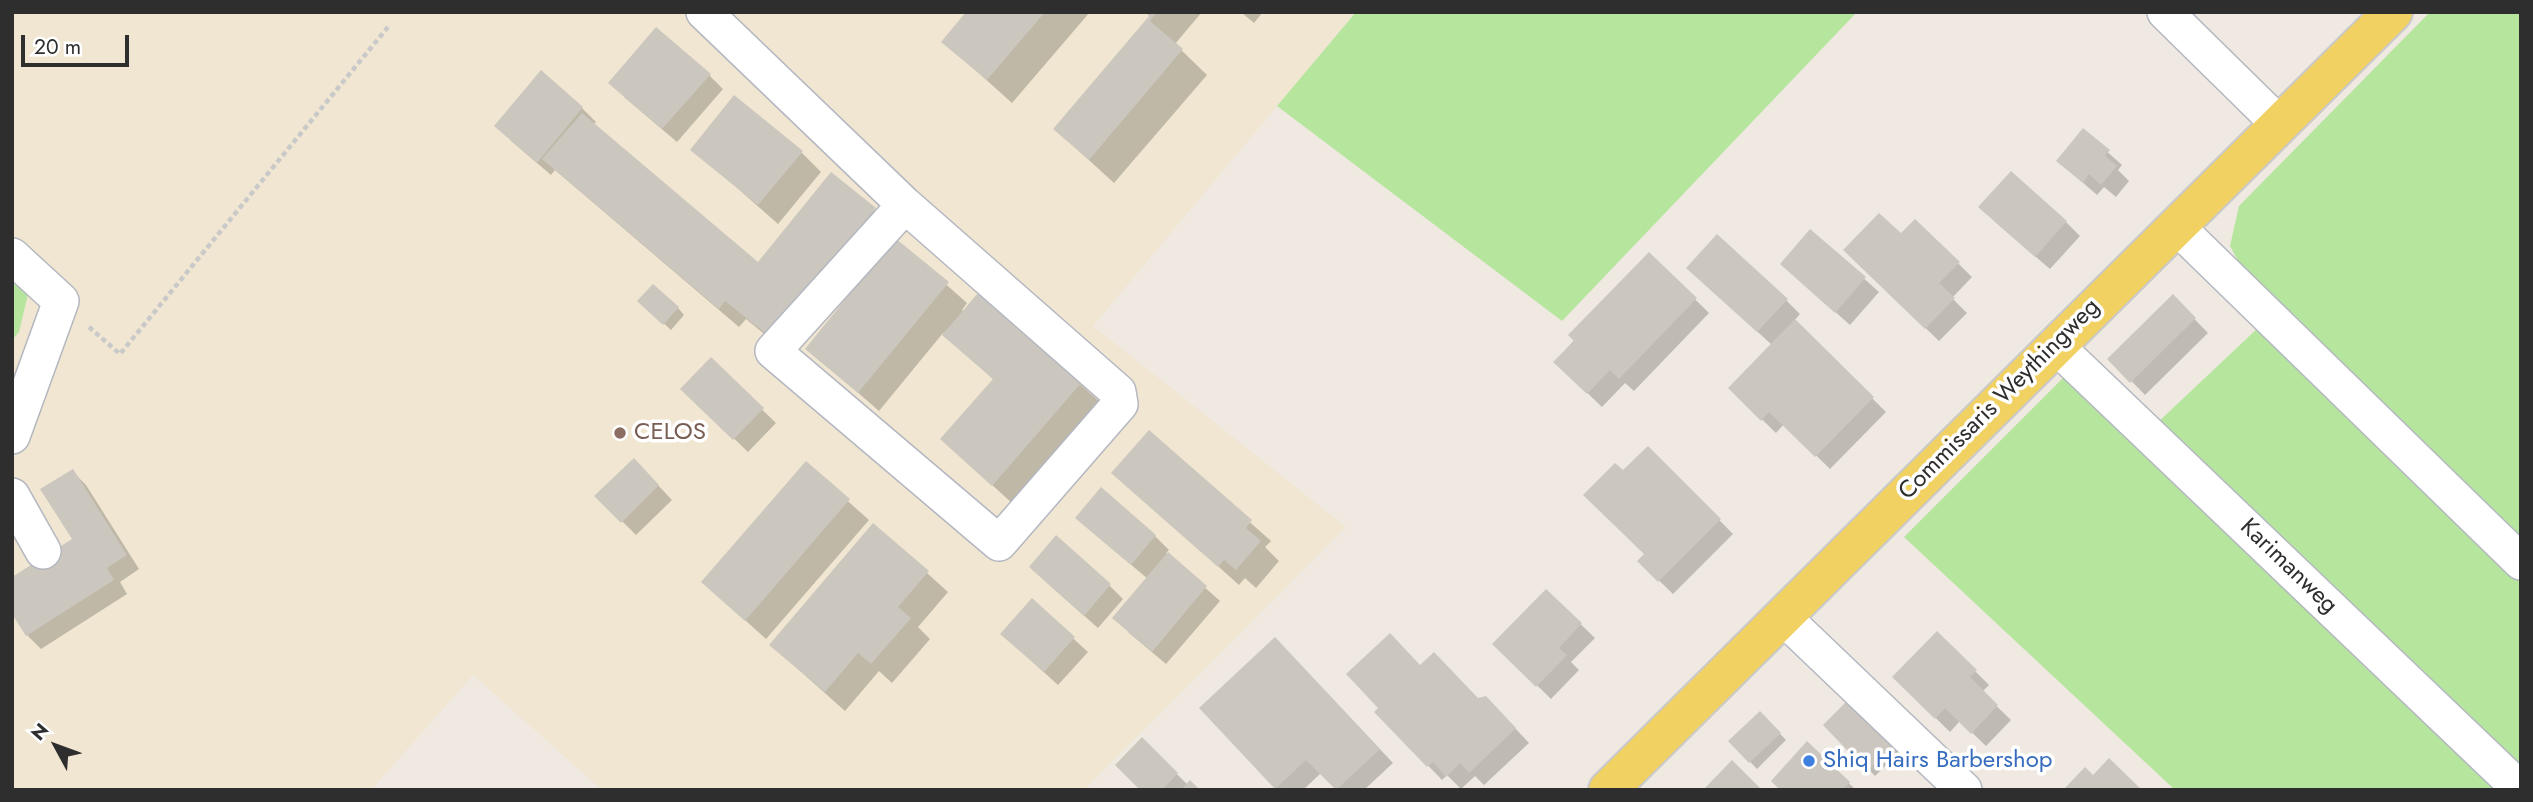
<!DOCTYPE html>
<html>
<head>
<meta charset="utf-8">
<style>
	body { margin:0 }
	#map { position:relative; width:2533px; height:802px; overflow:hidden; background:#efe9e1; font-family:Jost,sans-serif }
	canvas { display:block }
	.frame { position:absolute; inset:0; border:14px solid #2e2e2e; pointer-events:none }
	.north { position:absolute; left:21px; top:711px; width:70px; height:70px; -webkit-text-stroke:5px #fff; paint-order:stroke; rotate:311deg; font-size:19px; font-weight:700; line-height:28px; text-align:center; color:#2e2e2e }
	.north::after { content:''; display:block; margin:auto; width:24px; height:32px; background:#2e2e2e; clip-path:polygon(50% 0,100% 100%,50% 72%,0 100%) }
	.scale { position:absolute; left:21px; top:35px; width:108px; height:32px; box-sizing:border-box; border:4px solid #2e2e2e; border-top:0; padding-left:9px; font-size:21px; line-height:24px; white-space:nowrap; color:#2e2e2e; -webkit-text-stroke:5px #fff; paint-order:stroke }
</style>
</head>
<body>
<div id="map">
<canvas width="2533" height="802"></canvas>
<div class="frame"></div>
<div class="north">N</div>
<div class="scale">20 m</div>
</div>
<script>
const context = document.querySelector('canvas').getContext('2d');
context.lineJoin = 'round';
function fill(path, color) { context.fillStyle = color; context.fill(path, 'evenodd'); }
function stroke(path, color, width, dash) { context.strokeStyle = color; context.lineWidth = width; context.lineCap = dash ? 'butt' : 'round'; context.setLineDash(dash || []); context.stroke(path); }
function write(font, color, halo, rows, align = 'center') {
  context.font = font + ' Jost,sans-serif'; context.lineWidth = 7; context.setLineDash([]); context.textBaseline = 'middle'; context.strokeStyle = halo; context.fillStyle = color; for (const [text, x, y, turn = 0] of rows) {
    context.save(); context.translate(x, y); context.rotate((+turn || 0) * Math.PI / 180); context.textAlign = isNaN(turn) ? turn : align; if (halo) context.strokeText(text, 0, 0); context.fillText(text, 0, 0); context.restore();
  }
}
fill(new Path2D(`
	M12,12h1344l-263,314 253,201 -262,263h-482l-129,-115 -102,115h-359v-450l7,-8 -7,-52z`), '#f0e6d1');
fill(new Path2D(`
	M1356,12h501l-295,309 -285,-215z
	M2430,12h91v530l-278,-272 -13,-24 9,-40z
	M12,280l16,14 -9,38 -7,8z
	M2260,326l261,255v189l-366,-345z
	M2068,373l438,417h-331l-271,-253z`), '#b6e59e');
fill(new Path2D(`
	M969,12h121l-78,91 -68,-61z
	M1145,12h57l-27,32 32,31 -93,108 -59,-54 96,-112z
	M1241,12h22l-9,11z
	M541,73l41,35 14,14 -3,3 166,140 73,-91 62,55 -103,127 -45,-37 -7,8 -184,-157 -4,5 -41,-35z
	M709,75l14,14 -46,53 -53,-45z
	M2084,131l38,34 -4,5 11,11 -13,16 -12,-10 -7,8 -39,-34z
	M693,149l108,3 20,20 -43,52z
	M1915,221l57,56 -20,21 15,15 -28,28 -94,-91 56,-14z
	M1994,221l72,1 14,14 -30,33z
	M1811,231l68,61 -29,33 -54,-48z
	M896,240l71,63 -5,7 2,2 16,-18 121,109 -88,101 -71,-65 52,-59 -51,-47 -64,78 -72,-63z
	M1649,254l60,59 -75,78 -9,-8 -23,24 -47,-45z
	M1703,282l83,18 14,14 -6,7 92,91 -56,57 -46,-45 -8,9 -46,-45 42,-43z
	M2173,297l35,36 -63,62 -35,-36z
	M640,301l38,7 6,7 -13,15z
	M711,360l65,63 -28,29 -65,-63z
	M1149,433l122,108 -6,6 14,14 -23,27 -11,-10 -6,7 -125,-112z
	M1648,448l85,86 -60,60 -34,-33 7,-7 -23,-81z
	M634,460l38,40 -36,35 -39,-39z
	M806,464l63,56 -103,119 -63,-57z
	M72,471l14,14 53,84 -19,13 7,12 -86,55 -14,-14 47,-95z
	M874,525l74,67 -30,35 12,12 -38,44 -13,-12 -34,40 -74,-66z
	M1091,531l64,5 14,14 -3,3 54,48 -54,63 -38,-32 20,-53z
	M1045,581l65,5 13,13 -25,29z
	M1546,591l49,47 -24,24 8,8 -28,29 -56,-55z
	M1032,601l56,51 -30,33 -42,-38z
	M1937,633l52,52 -7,7 29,28 -25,26 -26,-25 -10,11 -56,-55z
	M1289,653l104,110 -29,27h-27l-16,-17 -18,17h-25l-76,-82z
	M1421,667l79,45 29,31 -45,42 -9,-9 -14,13 -14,-14 -5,5 -65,-68z
	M1852,698l50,52 -27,26 -50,-51z
	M1760,713l26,27 -29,29 -26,-27z
	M1142,740l46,45 9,5h-55z
	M1807,744l49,46h-74z`), '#0003');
fill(new Path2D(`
	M966,12h79l-58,68 -46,-38z
	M1147,12h10l-7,9 33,28 -94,111 -36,-31 97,-114z
	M656,27l55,47 -49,55 -54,-46z
	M541,70l42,37 -46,56 -43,-37z
	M734,95l69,56 -45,54 -68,-55z
	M582,113l176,149 73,-90 45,36 -106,129 -45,-36 -6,8 -177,-150z
	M2083,128l27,22 -5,6 12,10 -16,19 -12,-11 -6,9 -27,-22z
	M2011,171l56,50 -32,36 -57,-50z
	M1879,213l22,20 14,-14 45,43 -21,21 16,15 -30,31 -82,-79z
	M1810,229l56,48 -31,36 -55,-49z
	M1717,234l71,65 -31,33 -71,-64z
	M895,238l54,44 -91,111 -53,-44z
	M1649,252l48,46 -78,81 -9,-9 -23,24 -34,-32 21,-21 -6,-6z
	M653,284l26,23 -16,18 -26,-24z
	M979,292l103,90 -90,104 -52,-47 53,-60 -51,-44z
	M2173,294l23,24 -66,65 -23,-24z
	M1795,319l79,78 -59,60 -46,-45 -8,9 -33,-33z
	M711,357l53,51 -31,32 -53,-51z
	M1149,430l103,90 -6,8 15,13 -25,29 -12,-10 -6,7 -107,-94z
	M1648,446l73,73 -63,63 -21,-21 7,-7 -61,-59 32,-32 8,7z
	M634,458l25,27 -38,38 -27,-27z
	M806,461l44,38 -105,122 -44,-39z
	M73,469l54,86 -20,13 7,12 -88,56 -14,-22v-37l60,-38 -32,-50z
	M1101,487l55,48 -25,30 -56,-47z
	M873,523l56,48 -31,36 13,11 -40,46 -13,-11 -33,39 -56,-47z
	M1056,535l55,49 -27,32 -55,-49z
	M1168,552l39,34 -55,66 -40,-34z
	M1546,589l36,34 -23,25 8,7 -31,32 -44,-43z
	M1032,598l43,39 -31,35 -44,-38z
	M1937,631l40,39 -7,7 28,28 -27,29 -26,-26 -10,11 -43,-42z
	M1390,633l30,32 14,-13 44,46 8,-2 30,32 -47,45 -9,-10 -14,14 -13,-15 -6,5 -53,-55 4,-4 -32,-34z
	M1275,637l105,112 -44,41 -30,-30 -31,29 -76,-81z
	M1852,696l45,46 -30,29 -44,-46z
	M1760,711l21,22 -32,30 -21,-22z
	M1142,737l36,36 -16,17h-22l-25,-25z
	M1807,741l43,41 -7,8h-63l-9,-9z
	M2109,758l33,32h-79l22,-23 8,8z
	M1732,760l30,30h-59z
	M1190,780l10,10h-19z`), '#cbc7bf');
const minor = new Path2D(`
	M704,12l201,193 213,187 2,12 -121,139 -226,-192 132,-146
	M2165,12l114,112
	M2176,226l345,336
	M12,256l49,45 -49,135
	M2055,345l466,445
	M12,496l31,55
	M1782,616l182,174`);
const major = new Path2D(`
	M1608,790l785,-778`);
stroke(minor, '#b4b7c1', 38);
stroke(major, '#c9c9c9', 42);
stroke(new Path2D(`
	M89,327l31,27 268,-327`), '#c9c9c9', 4.5, [5, 3.5]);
stroke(minor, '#fff', 35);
stroke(major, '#f2d163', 38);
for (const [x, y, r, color] of [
	[620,433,7,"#8d6e63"],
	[1809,761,7,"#3f7fe0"]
]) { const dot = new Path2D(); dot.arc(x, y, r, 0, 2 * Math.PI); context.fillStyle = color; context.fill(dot); stroke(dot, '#fff', 2.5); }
write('24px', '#2e2e2e', '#fff', [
	["Commissaris Weythingweg",2000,400,-45],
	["Karimanweg",2288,567,44]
]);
write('24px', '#785e54', '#fff', [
	["CELOS",634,433]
], 'left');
write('24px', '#366cbe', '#fff', [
	["Shiq Hairs Barbershop",1823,761]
], 'left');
</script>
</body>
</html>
